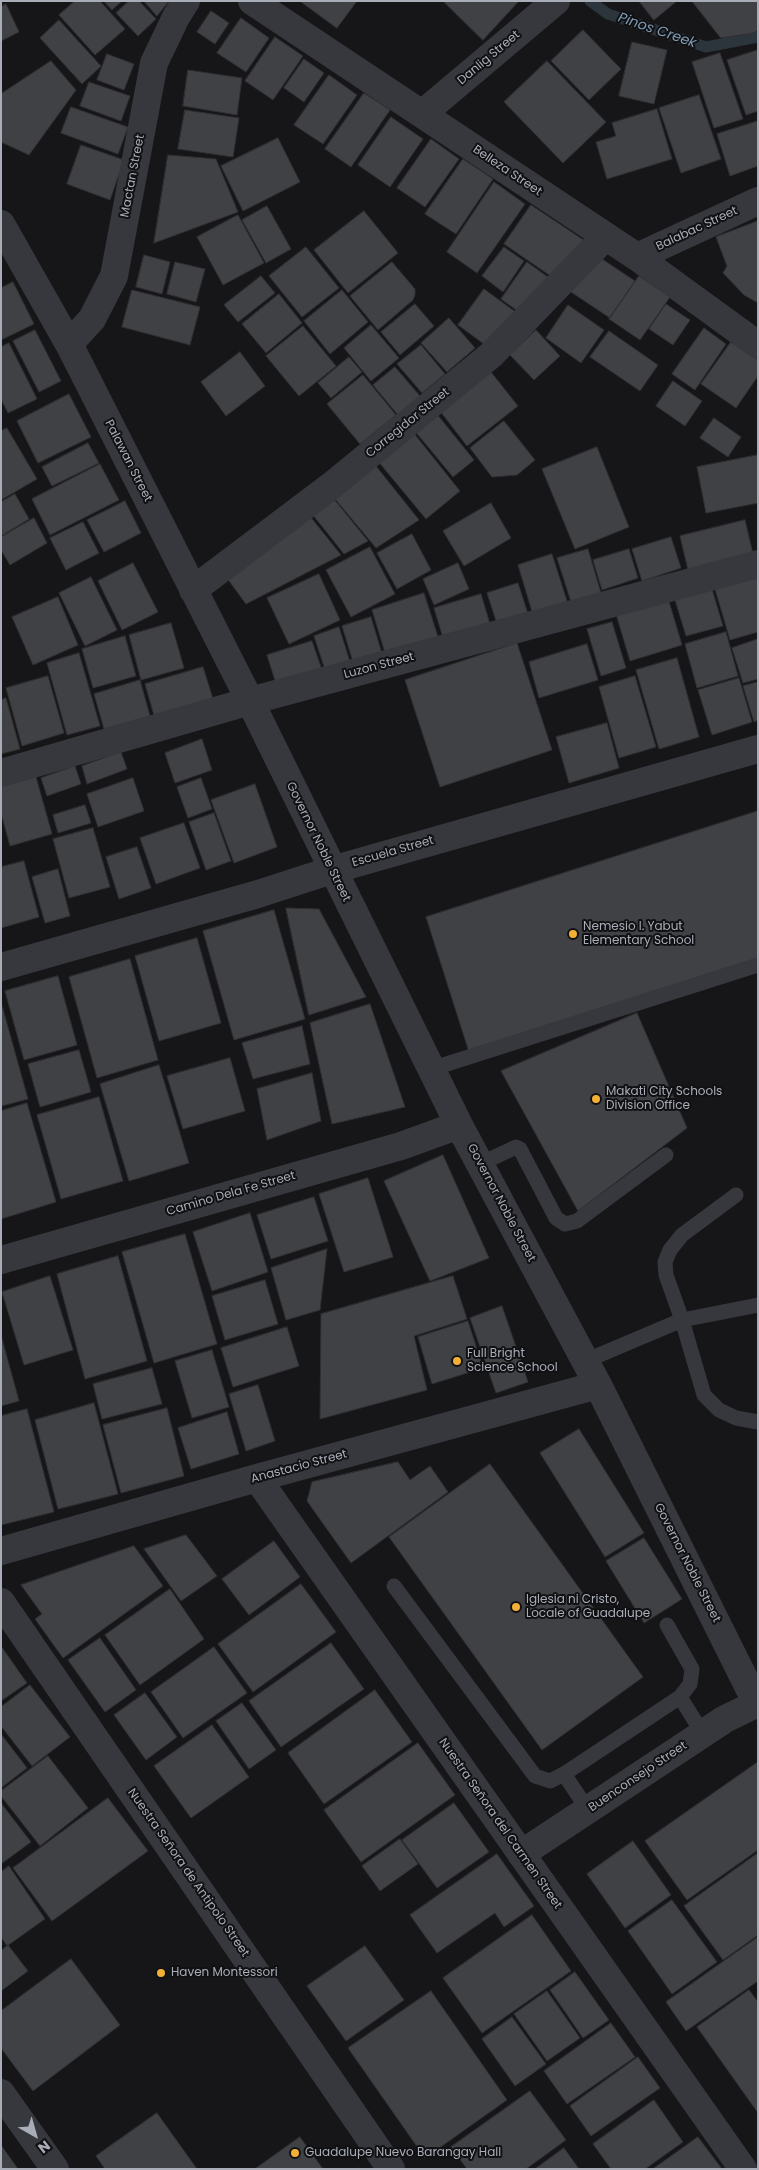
<!DOCTYPE html>
<html>
<head>
<meta charset="utf-8">
<style>
	body { margin:0 }
	#map { position:relative; width:759px; height:2170px; overflow:hidden; background:#161618; font-family:Poppins,sans-serif }
	canvas { display:block }
	.frame { position:absolute; inset:0; border:2px solid #a8adb8; pointer-events:none }
	.north { position:absolute; left:10px; top:2110px; width:50px; height:50px; -webkit-text-stroke:4px #111113; paint-order:stroke; rotate:142deg; font-size:14px; font-weight:700; line-height:20px; text-align:center; color:#a8adb8 }
	.north::after { content:''; display:block; margin:auto; width:18px; height:22px; background:#a8adb8; clip-path:polygon(50% 0,100% 100%,50% 72%,0 100%) }
</style>
</head>
<body>
<div id="map">
<canvas width="759" height="2170"></canvas>
<div class="frame"></div>
<div class="north">N</div>
</div>
<script>
const context = document.querySelector('canvas').getContext('2d');
context.lineJoin = 'round';
function stroke(path, color, width, dash) { context.strokeStyle = color; context.lineWidth = width; context.lineCap = dash ? 'butt' : 'round'; context.setLineDash(dash || []); context.stroke(path); }
function fill(path, color) { context.fillStyle = color; context.fill(path, 'evenodd'); }
function write(font, color, halo, rows, align = 'center') {
  context.font = font + ' Poppins,sans-serif'; context.lineWidth = 4; context.setLineDash([]); context.textBaseline = 'middle'; context.strokeStyle = halo; context.fillStyle = color; for (const [text, x, y, turn = 0] of rows) {
    context.save(); context.translate(x, y); context.rotate((+turn || 0) * Math.PI / 180); context.textAlign = isNaN(turn) ? turn : align; if (halo) context.strokeText(text, 0, 0); context.fillText(text, 0, 0); context.restore();
  }
}
stroke(new Path2D(`
	M590,1l18,13 98,33 52,-10`), '#2c353c', 11);
const building = new Path2D(`
	M75,1h25l25,28 -30,26 -36,-40z
	M104,1h18l-10,9z
	M129,1h10l17,18 -18,17 -22,-23z
	M144,1h25l-12,15z
	M300,1h57l-20,27z
	M443,1h76l-36,39z
	M639,1h38l-23,19z
	M692,1h66v29l-4,3 -33,5z
	M6,4l13,28 -18,9v-34z
	M211,11l18,12 -14,21 -18,-12z
	M241,18l28,20 -23,34 -29,-19z
	M59,20l42,46 -19,18 -42,-46z
	M583,30l38,39 -32,31 -38,-39z
	M275,37l28,19 -30,44 -28,-19z
	M632,42l35,8 -13,54 -35,-8z
	M758,50v61l-12,4 -19,-55z
	M720,53l23,66 -29,9 -22,-66z
	M107,54l27,10 -10,26 -27,-10z
	M304,59l20,14 -20,29 -20,-14z
	M51,61l25,29 -47,65 -28,-13v-48z
	M547,61l59,61 -43,41 -59,-61z
	M188,70l54,8 -5,37 -54,-9z
	M329,75l28,20 -34,49 -29,-19z
	M89,82l41,14 -9,25 -41,-15z
	M364,93l26,17 -39,57 -26,-18z
	M699,95l22,64 -40,14 -22,-65z
	M71,107l57,20 -10,27 -57,-21z
	M657,109l15,50 -65,20 -11,-37 20,-6 -4,-13z
	M185,110l54,8 -6,39 -55,-8z
	M391,117l32,22 -33,48 -32,-22z
	M758,121v45l-28,10 -13,-42z
	M278,138l22,44 -57,29 -22,-45z
	M431,139l28,20 -34,48 -28,-19z
	M81,145l43,15 -14,40 -43,-16z
	M168,155l48,4 22,53 -84,31z
	M463,159l30,20 -37,55 -31,-20z
	M494,182l31,22 -48,69 -30,-21z
	M531,205l54,36 -27,40 -54,-37z
	M267,206l24,43 -25,14 -24,-43z
	M364,211l34,42 -50,40 -34,-43z
	M238,215l26,48 -41,22 -26,-48z
	M758,221v82l-14,-8 -21,-22 4,-7 -11,-29z
	M306,247l33,41 -37,29 -33,-41z
	M504,247l20,14 -21,31 -21,-16z
	M593,253l42,28 -25,37 -42,-28z
	M144,255l26,7 -8,32 -26,-7z
	M175,262l30,7 -9,33 -29,-8z
	M392,262l23,27v6l-2,5 -35,30 -28,-34z
	M527,262l25,18 -26,37 -25,-18z
	M261,276l14,17 -37,29 -14,-17z
	M639,276l31,21 -30,43 -31,-21z
	M13,282l21,42 -33,16v-52z
	M484,289l37,27 -33,31 -30,-22z
	M132,290l68,17 -10,38 -68,-18z
	M342,290l26,32 -38,32 -26,-33z
	M279,294l23,29 -36,30 -24,-29z
	M415,304l19,22 -34,29 -19,-23z
	M666,304l24,16 -17,25 -24,-16z
	M568,305l36,25 -23,33 -35,-25z
	M449,318l26,30 -28,24 -26,-29z
	M371,325l28,33 -28,23 -27,-33z
	M303,326l33,40 -37,30 -33,-40z
	M704,328l22,16 -31,46 -23,-16z
	M35,330l26,51 -22,11 -26,-51z
	M536,330l24,26 -26,24 -24,-25z
	M609,331l49,34 -18,26 -50,-34z
	M731,342l27,18v16l-22,32 -35,-24z
	M9,343l28,56 -29,14 -7,-14v-52z
	M421,345l24,29 -23,19 -25,-29z
	M240,352l25,34 -39,30 -25,-34z
	M349,357l13,15 -31,26 -13,-15z
	M395,367l25,29 -22,19 -25,-30z
	M487,367l31,39 -51,40 -30,-39z
	M363,375l33,40 -36,29 -33,-40z
	M673,381l29,20 -17,25 -29,-20z
	M69,394l22,43 -53,26 -21,-42z
	M436,413l38,47 -21,17 -39,-47z
	M714,418l27,19 -13,20 -28,-19z
	M504,421l31,39 -18,15 -25,2 -22,-29z
	M7,428l30,51 -36,21v-69z
	M412,431l48,60 -34,28 -49,-59z
	M88,443l11,20 -47,23 -10,-19z
	M597,447l32,80 -54,22 -33,-80z
	M758,455v48l-52,10 -9,-46z
	M372,461l47,59 -43,28 -45,-54z
	M100,464l19,36 -69,35 -18,-36z
	M329,493l39,48 -24,13 -35,-44z
	M15,494l14,25 -28,17v-34z
	M125,501l16,32 -37,19 -17,-32z
	M491,503l20,35 -47,28 -21,-35z
	M305,510l36,45 -95,49 -25,-34z
	M34,518l13,25 -37,22 -9,-15v-13z
	M745,520l8,34 -65,16 -8,-34z
	M83,522l16,31 -33,17 -16,-32z
	M412,534l19,36 -34,19 -20,-36z
	M671,537l10,31 -39,13 -10,-32z
	M370,547l25,47 -44,23 -25,-47z
	M588,549l13,44 -30,9 -14,-44z
	M629,549l9,29 -36,12 -9,-30z
	M552,554l16,50 -35,11 -15,-50z
	M133,563l25,49 -36,18 -24,-49z
	M458,563l11,26 -35,16 -11,-26z
	M319,574l21,46 -51,24 -22,-46z
	M91,577l26,53 -32,16 -26,-53z
	M758,577v55l-28,8 -15,-51z
	M518,583l11,34 -31,10 -11,-34z
	M712,589l11,37 -37,10 -11,-36z
	M424,593l15,47 -53,16 -14,-46z
	M481,594l9,30 -47,14 -9,-30z
	M58,597l20,48 -45,20 -21,-48z
	M668,598l14,47 -52,16 -14,-47z
	M371,617l12,40 -29,8 -12,-39z
	M612,622l14,46 -25,8 -14,-47z
	M171,623l13,45 -43,12 -12,-45z
	M339,627l12,38 -25,8 -12,-37z
	M726,632l12,44 -41,12 -12,-44z
	M125,636l11,40 -43,12 -11,-39z
	M758,639v40l-15,4 -11,-35z
	M312,641l11,32 -46,14 -10,-32z
	M517,643l35,107 -112,37 -35,-107z
	M587,644l11,36 -59,18 -10,-36z
	M79,653l21,73 -33,9 -20,-72z
	M677,658l22,79 -40,12 -23,-79z
	M203,667l11,35 -59,17 -10,-35z
	M48,676l16,57 -42,13 -16,-58z
	M635,676l21,71 -37,11 -20,-71z
	M739,678l13,44 -40,13 -14,-45z
	M140,680l10,36 -46,13 -10,-35z
	M758,682v38l-4,2 -11,-36z
	M6,698l14,51 -19,5v-54z
	M607,723l12,45 -50,15 -13,-46z
	M202,739l10,31 -37,13 -10,-30z
	M121,752l6,17 -40,15 -5,-18z
	M75,766l6,18 -34,12 -6,-18z
	M36,777l16,57 -42,12 -9,-33v-26z
	M133,778l11,33 -46,16 -11,-33z
	M201,778l11,31 -24,9 -11,-31z
	M255,784l22,63 -43,16 -23,-63z
	M85,805l6,18 -33,10 -5,-18z
	M758,811v150l-289,91 -43,-135z
	M214,813l17,48 -25,9 -17,-48z
	M184,823l16,45 -44,16 -16,-46z
	M93,828l17,59 -41,11 -16,-59z
	M137,847l14,41 -32,11 -13,-42z
	M24,861l15,56 -38,11v-61z
	M58,869l12,47 -25,7 -13,-46z
	M286,908l33,1 47,88 -57,18z
	M274,910l31,109 -71,21 -31,-109z
	M197,938l24,85 -62,18 -24,-85z
	M130,959l28,101 -61,18 -28,-101z
	M58,976l19,69 -53,15 -19,-69z
	M1,1002l27,97 -26,7 -1,-4z
	M370,1004l35,103 -73,17 -22,-101z
	M637,1013l50,115 -109,83 -77,-140z
	M302,1026l8,38 -57,15 -11,-36z
	M79,1050l12,42 -51,15 -12,-43z
	M230,1058l15,53 -62,18 -16,-53z
	M159,1065l30,98 -60,18 -29,-97z
	M312,1073l9,48 -54,19 -10,-51z
	M99,1097l24,84 -62,18 -24,-84z
	M27,1103l29,99 -55,17v-108z
	M443,1155l46,103 -59,23 -46,-100z
	M368,1178l25,79 -49,15 -25,-78z
	M314,1197l14,44 -57,18 -14,-44z
	M250,1213l18,59 -56,19 -19,-59z
	M185,1234l32,110 -63,19 -32,-111z
	M327,1249l-7,61 -34,10 -15,-52z
	M118,1256l29,105 -62,18 -28,-105z
	M50,1276l23,74 -49,15 -22,-73z
	M453,1276l14,43 -53,17 13,54 -107,29 1,-105z
	M265,1280l13,44 -53,16 -13,-44z
	M502,1306l26,76 -32,11 -26,-75z
	M468,1321l15,47 -51,16 -14,-47z
	M287,1327l12,39 -66,21 -12,-39z
	M1,1335l18,66 -18,5z
	M212,1350l17,57 -37,11 -17,-57z
	M152,1368l10,36 -60,15 -9,-35z
	M258,1385l17,56 -29,10 -17,-57z
	M94,1403l24,91 -60,15 -23,-89z
	M167,1408l17,68 -63,17 -18,-68z
	M27,1409l27,103 -53,13v-109z
	M227,1412l12,42 -48,15 -13,-41z
	M579,1429l65,104 -39,24 -65,-104z
	M398,1462l12,18 20,-14 18,26 -97,71 -44,-62 5,-19z
	M490,1464l153,213 -101,73 -153,-213z
	M186,1535l31,41 -36,25 -37,-52z
	M644,1538l38,61 -38,24 -38,-62z
	M274,1541l26,36 -51,38 -27,-36z
	M134,1546l29,40 -100,72 -28,-39 7,-5 -21,-29z
	M301,1584l35,48 -83,60 -35,-48z
	M170,1589l34,50 -64,46 -35,-50z
	M100,1638l36,52 -31,22 -37,-52z
	M331,1643l33,46 -83,58 -32,-46z
	M1,1646l26,37 -26,18z
	M214,1647l33,46 -64,45 -32,-46z
	M30,1685l40,52 -38,29 -31,-40v-19z
	M375,1690l37,52 -88,62 -36,-51z
	M145,1693l32,44 -31,23 -32,-45z
	M242,1703l34,47 -27,19 -33,-48z
	M212,1725l37,52 -58,41 -37,-52z
	M1,1734l26,34 -26,20z
	M418,1743l37,52 -94,67 -37,-52z
	M48,1756l40,52 -48,38 -39,-50v-5z
	M758,1762v88l-71,50 -42,-59z
	M108,1798l40,53 -96,70 -39,-53z
	M1,1803l30,39 -30,22z
	M454,1803l35,49 -52,36 -35,-48z
	M400,1839l18,25 -38,27 -18,-25z
	M633,1841l38,54 -46,33 -38,-54z
	M758,1853v82l-35,25 -39,-54z
	M497,1854l37,52 -30,21 -9,-14 -58,40 -27,-38z
	M9,1866l36,53 -38,27 -6,-9v-65z
	M672,1900l45,62 -45,32 -44,-63z
	M532,1915l39,56 -89,62 -39,-55z
	M758,1937v44l-72,50 -20,-29z
	M8,1945l20,26 -27,20v-40z
	M365,1946l39,54 -58,41 -39,-55z
	M71,1959l49,66 -87,66 -32,-43v-37z
	M575,1972l34,48 -26,18 -33,-48z
	M749,1990l9,12v111l-61,-86z
	M431,1991l76,109 -82,58 -77,-110z
	M547,1991l33,47 -33,23 -33,-47z
	M512,2017l34,47 -31,22 -33,-47z
	M611,2023l24,34 -68,47 -23,-33z
	M638,2057l22,31 -69,48 -21,-30z
	M530,2091l36,49 -40,29h-59l-16,-22z
	M654,2100l29,42 -38,27h-34l-18,-25z
	M157,2113l40,56h-92l-9,-13z
	M300,2137l23,32h-68z
	M698,2137l24,32h-69z
	M1,2145l17,24h-17z
	M564,2148l15,21h-44z`);
fill(building, '#404145');
stroke(building, '#303034', 1);
stroke(new Path2D(`
	M431,1069l327,-104
	M480,1164l36,-17 4,2 36,69 9,6 12,-3 89,-66
	M736,1195l-54,40 -12,15 -5,12 1,13 16,45 22,75 15,15 17,8 22,4
	M585,1361l97,-41 76,-15
	M394,1586l141,190 15,5 14,-7 116,-77 10,-13 2,-15 -25,-44
	M680,1697l23,37
	M564,1774l24,36`), '#37383d', 15);
stroke(new Path2D(`
	M252,1l385,256 121,88
	M422,114l134,-113
	M1,224l68,120 181,357 209,424 139,260 159,319
	M637,257l121,-56
	M69,344l23,-25 22,-43 40,-213 22,-46 10,-16
	M193,590l138,-104 160,-131 114,-118
	M1,773l249,-72 508,-137
	M1,967l257,-73 74,-24 426,-121
	M1,1260l400,-114 58,-21
	M257,1478l486,691
	M1,1551l256,-73 341,-93
	M1,1602l390,567
	M521,1854l204,-135 33,-16
	M1,2093l54,76`), '#37383d', 28);
for (const [x, y, r, color] of [
	[573,934,5,"#f2b134"],
	[596,1099,5,"#f2b134"],
	[457,1361,5,"#f2b134"],
	[516,1607,5,"#f2b134"],
	[161,1973,5,"#f2b134"],
	[295,2153,5,"#f2b134"]
]) { const dot = new Path2D(); dot.arc(x, y, r, 0, 2 * Math.PI); context.fillStyle = color; context.fill(dot); stroke(dot, '#111113', 2); }
write('12px', '#a8adb8', '#111113', [
	["Danlig Street",489,58,-40],
	["Belleza Street",507,171,34],
	["Mactan Street",133,176,-79],
	["Balabac Street",697,229,-25],
	["Corregidor Street",408,423,-39],
	["Palawan Street",128,461,63],
	["Luzon Street",379,666,-15],
	["Governor Noble Street",318,842,64],
	["Escuela Street",393,852,-16],
	["Camino Dela Fe Street",231,1194,-16],
	["Governor Noble Street",501,1203,62],
	["Anastacio Street",299,1467,-15],
	["Governor Noble Street",687,1563,63],
	["Buenconsejo Street",638,1777,-34],
	["Nuestra Señora del Carmen Street",500,1824,55],
	["Nuestra Señora de Antipolo Street",188,1873,55]
]);
write('12px', '#a8adb8', '#111113', [
	["Nemesio I. Yabut",583,927],
	["Elementary School",583,941],
	["Makati City Schools",606,1092],
	["Division Office",606,1106],
	["Full Bright",467,1354],
	["Science School",467,1368],
	["Iglesia ni Cristo,",526,1600],
	["Locale of Guadalupe",526,1614],
	["Haven Montessori",171,1973],
	["Guadalupe Nuevo Barangay Hall",305,2153]
], 'left');
write('italic 14px', '#7f9bb3', '#111113', [
	["Pinos Creek",657,31,19]
]);
</script>
</body>
</html>
